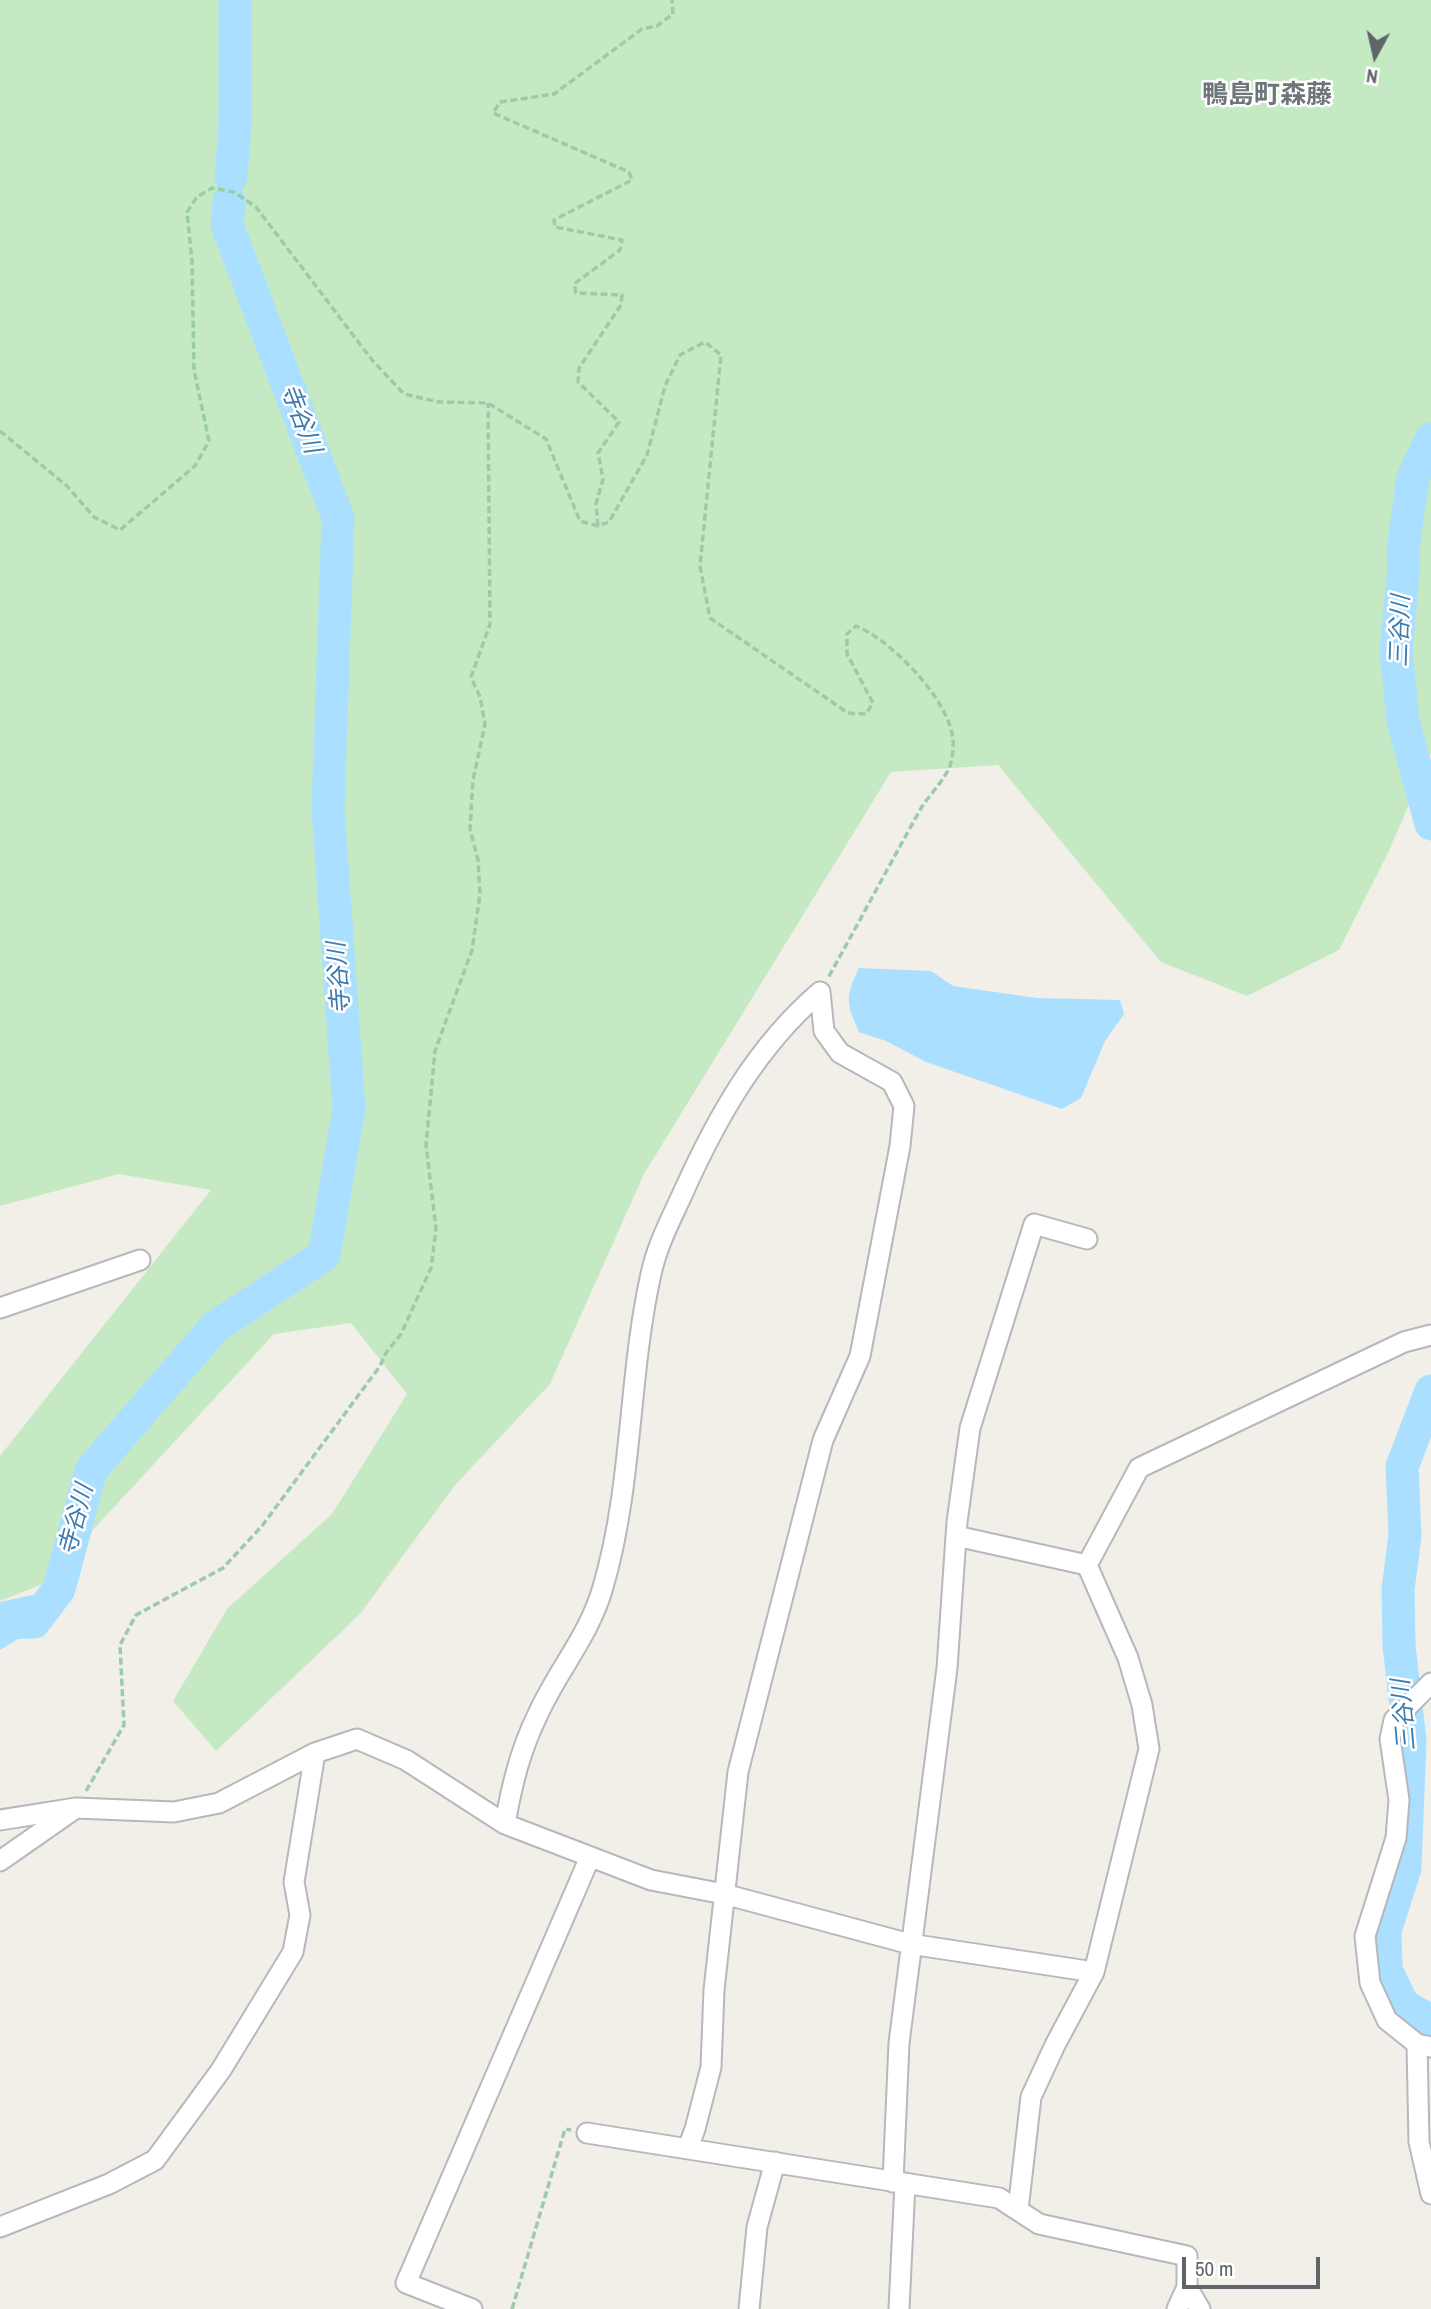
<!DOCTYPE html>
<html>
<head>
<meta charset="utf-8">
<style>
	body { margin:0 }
	#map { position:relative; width:1431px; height:2309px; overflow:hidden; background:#f1efe8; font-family:"Archivo Narrow",sans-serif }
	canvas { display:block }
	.north { position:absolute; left:1340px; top:21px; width:70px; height:70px; -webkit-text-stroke:5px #fff; paint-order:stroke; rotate:188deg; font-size:19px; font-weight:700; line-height:28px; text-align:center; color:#5f6468 }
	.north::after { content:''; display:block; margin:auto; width:24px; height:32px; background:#5f6468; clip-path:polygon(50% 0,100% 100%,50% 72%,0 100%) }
	.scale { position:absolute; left:1182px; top:2257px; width:138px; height:32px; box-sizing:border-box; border:4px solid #5f6468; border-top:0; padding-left:9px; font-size:21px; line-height:24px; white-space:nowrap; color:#5f6468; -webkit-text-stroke:5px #fff; paint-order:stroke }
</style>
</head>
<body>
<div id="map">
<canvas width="1431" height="2309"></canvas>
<div class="north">N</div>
<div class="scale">50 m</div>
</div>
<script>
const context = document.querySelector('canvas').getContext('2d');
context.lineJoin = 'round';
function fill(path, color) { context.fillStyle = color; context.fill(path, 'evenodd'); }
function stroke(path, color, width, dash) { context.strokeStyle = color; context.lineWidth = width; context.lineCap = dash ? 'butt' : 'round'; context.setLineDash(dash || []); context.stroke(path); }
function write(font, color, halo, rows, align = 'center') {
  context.font = font + ' "Archivo Narrow","Noto Sans JP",sans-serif'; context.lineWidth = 5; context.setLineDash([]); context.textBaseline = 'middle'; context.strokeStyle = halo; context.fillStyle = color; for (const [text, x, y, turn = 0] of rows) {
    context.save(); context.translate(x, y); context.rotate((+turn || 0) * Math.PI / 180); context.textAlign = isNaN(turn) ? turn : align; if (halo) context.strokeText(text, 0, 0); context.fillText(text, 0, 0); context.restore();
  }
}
fill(new Path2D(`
	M0,0h1431v753l-42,98 -50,99 -92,46 -86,-34 -163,-197 -107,7 -247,402 -94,210 -94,100 -96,130 -144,137 -43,-50 54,-92 105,-95 75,-120 -56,-71 -77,11 -231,250 -43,17v-145l211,-266 -92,-16 -119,32z`), '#c5eac3');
fill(new Path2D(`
	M859,968l72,3 22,15 84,12 83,2 4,14 -19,27 -24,57 -19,11 -136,-47 -40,-21 -27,-9c-13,-29 -14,-35 0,-64z
	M59,1589l-9,30 -50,31v-48z`), '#aadfff');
stroke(new Path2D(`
	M231,177l4,-52v-125
	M1431,439l-18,38 -10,72 1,16 -8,86 7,70 28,103
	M1431,1391l-29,76 3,69 -7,53 1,56 11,96 -5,127 -20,63 1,39 17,35 28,16
	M0,1623l34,-1 25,-33 32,-119 124,-143 109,-72 25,-146 -21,-301 10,-290 -111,-293 2,-24`), '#aadfff', 33);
const minor = new Path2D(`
	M0,1308l140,-48
	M956,1536l131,29
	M1431,1683l-37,37 -4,19 9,61 -3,38 -31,98 5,47 17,37 30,24 14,3
	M0,1820l76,-12 98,4 45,-9 96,-50 42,-14 49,21 99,64 146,56 73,14 186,50 184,28
	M505,1824c7,-40 15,-73 33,-110 20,-44 52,-80 65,-127 30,-102 25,-210 48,-313 6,-28 19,-53 31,-79 34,-76 74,-148 138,-203
	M0,1861l73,-51
	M1417,2044l2,98 12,52
	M587,2133l412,65 40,26 148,32v31l13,22
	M688,2148l7,-19 16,-62 3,-77 24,-218 85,-332 37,-84 40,-210 4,-40 -12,-24 -52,-29 -16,-22 -4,-39
	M893,2182l6,-139 48,-375 10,-146 13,-94 64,-204 53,15
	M1018,2210l13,-113 24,-52 39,-73 55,-223 -7,-44 -14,-47 -41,-93 52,-97 265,-126 27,-7
	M0,2227l109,-43 46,-24 66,-90 72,-118 7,-37 -6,-33 21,-129
	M472,2309l-66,-26 184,-426
	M749,2309l8,-82 18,-65
	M899,2309l6,-126
	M1177,2309l10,-22`);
stroke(minor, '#b5b8bc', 23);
stroke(new Path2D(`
	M0,431l67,55 27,31 26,13 75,-64 14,-25 -15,-71 -2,-109 -5,-49 10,-15 15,-9 22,4 22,15 116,153 32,34 35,8 49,1 58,36 34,82 18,5 11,-4 38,-67 18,-69 15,-31 25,-13 16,13 -21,211 10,52 138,95 18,1 7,-11 -26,-49v-20l9,-8c35,14 94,74 97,114 1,7 -1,20 -3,26 -6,15 -22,30 -30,44 -31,56 -61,112 -92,168
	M598,526l-2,-22 7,-25 -5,-26 21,-31 -41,-40 1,-14 42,-63 1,-10 -46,-2 -2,-9 46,-34 2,-10 -67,-13 -1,-7 78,-40 -3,-8 -136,-59 7,-11 54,-8 88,-65 15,-3 16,-12 -1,-14
	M86,1791l38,-66 -4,-80 16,-30 87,-47 39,-42 118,-160 6,-13 15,-19 30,-66 5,-39 -10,-84 9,-94 37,-101 8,-56 -2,-34 -8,-31 3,-49 12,-56 -5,-27 -9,-20 19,-53 -2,-221
	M512,2309l53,-180 6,1`), '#9ccba7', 3.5, [7, 3.5]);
stroke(minor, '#fff', 19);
write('italic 24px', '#3c7baf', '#fff', [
	["寺谷川",300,419,69],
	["三谷川",1401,631,-88],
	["寺谷川",340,978,-94],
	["寺谷川",77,1520,-75],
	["三谷川",1405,1715,-95]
]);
write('bold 26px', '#6f767a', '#fff', [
	["鴨島町森藤",1267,96]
]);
</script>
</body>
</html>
